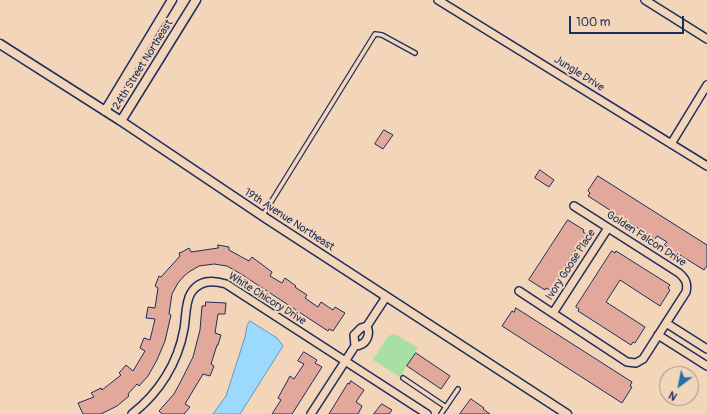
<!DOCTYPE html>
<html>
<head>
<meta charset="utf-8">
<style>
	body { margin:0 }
	#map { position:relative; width:707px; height:414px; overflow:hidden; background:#f3d5b9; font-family:Pangolin,sans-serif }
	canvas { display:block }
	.north { position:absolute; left:659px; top:366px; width:40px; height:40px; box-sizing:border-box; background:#f3d5b9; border:1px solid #9d9395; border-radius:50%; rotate:212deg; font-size:11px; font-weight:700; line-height:16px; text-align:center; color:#1b2f5e }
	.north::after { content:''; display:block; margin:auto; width:14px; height:18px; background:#1f6fb2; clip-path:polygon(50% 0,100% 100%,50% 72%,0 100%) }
	.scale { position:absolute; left:569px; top:16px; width:115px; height:18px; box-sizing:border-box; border:2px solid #1b2f5e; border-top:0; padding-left:5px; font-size:12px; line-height:14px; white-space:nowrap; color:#1b2f5e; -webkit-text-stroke:3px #f3d5b9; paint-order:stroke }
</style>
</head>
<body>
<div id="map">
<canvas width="707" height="414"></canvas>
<div class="north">N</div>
<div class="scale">100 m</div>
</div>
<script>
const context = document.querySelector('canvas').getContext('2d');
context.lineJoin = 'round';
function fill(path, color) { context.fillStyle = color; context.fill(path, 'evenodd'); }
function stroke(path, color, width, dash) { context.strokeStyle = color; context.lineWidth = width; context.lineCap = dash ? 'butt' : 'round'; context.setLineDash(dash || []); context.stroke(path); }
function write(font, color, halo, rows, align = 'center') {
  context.font = font + ' Pangolin,sans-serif'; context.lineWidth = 4; context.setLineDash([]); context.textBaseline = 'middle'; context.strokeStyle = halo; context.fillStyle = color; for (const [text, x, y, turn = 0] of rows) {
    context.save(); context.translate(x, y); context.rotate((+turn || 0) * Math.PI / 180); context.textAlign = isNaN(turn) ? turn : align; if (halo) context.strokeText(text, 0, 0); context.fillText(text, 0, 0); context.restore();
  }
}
fill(new Path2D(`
	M395,334l23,14 -18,29 -27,-17 15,-24z`), '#a8e0a4');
const water = new Path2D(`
	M250,321l27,17 6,8 -43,68h-27l13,-18 19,-59 2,-11z`);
fill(water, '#9bdafd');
stroke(water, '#6896bd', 1);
const building = new Path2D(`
	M384,130l9,5 -10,14 -8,-5z
	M540,170l14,10 -5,7 -14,-9z
	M598,176l109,69v21l-3,4 -40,-25 3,-3 -10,-6 -2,3 -67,-43 2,-3 -2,-2z
	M568,220l16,10 -1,2 3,2 -36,56 -4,-2 -1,2 -16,-10z
	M218,245l11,2v3l20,11 3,-4 20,15 -2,4 12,7 3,-5 11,8 -1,1 12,8 -2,3 13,9 3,-5 12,8 2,-3 10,6 -12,18 -4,-2 -1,2 -87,-57 -14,-8 -13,-2 -15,2 -10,6 -5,4 -6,7 -6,11 -3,20 2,1 -6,26 -8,19 -9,16 -9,10 -2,-2 -9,10 1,2 -12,10 -16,8h-18l-5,-11 16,-6 -3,-4 10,-5 1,2 19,-15 -2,-2 7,-8 7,6 12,-20 -5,-3 4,-10 6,2 5,-21 -9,-1 2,-11 7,1 3,-20 -3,-2 4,-10 2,1 19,-21 -1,-3 3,-1 7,-4 2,4 27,-4z
	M612,251l3,2 1,-2 54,34 -2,3 2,2 -10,16 -40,-26 -14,22 39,25 -10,16 -2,-1 -2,3 -53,-34 1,-2 -3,-2z
	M206,302l20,1 -1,11h-7l-3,19 6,2 -3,10h-1l-6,19 3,2 -4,10 -7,-2 -18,30 5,3 -6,7h-22l-3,-3 15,-17 7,-13 12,-24 7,-27 2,-24h3z
	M516,308l116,74 -2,4 2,1 -10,16 -120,-77 10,-15 2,1z
	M304,352l13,8 -2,3 7,4 -30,47h-20l9,-14 -3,-2 12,-22 4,3 10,-15 -6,-3z
	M416,353l34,23 -9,13 -34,-23z
	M351,381l13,9 -8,12 6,4 -4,8h-29l19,-31 1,1z
	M471,399l13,9 -1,1 7,5h-30z
	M382,404l10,6 -3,4h-15z`);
fill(building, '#e1a89b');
stroke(building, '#1b2f5e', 1);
const service = new Path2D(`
	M263,215l112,-181 7,1 33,18
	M403,378l43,29
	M441,414l17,-25`);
const minor = new Path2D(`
	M438,0l269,166
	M645,0l62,39
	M671,144l36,-59
	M519,291l108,71 9,1 7,-4 43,-67c2,-8 0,-13 -7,-19l-105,-67
	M553,313l55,-85
	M666,323l41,26
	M658,335l49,31
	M355,346c11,-1 16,-10 12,-20
	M132,414c27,-21 46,-51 52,-85 2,-10 1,-27 7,-36 8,-13 22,-13 35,-9l201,130
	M311,414l44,-68 -1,-11 7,-7 6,-2 19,-29`);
const tertiary = new Path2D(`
	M0,44l121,77 146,98 300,195
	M105,111l67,-111
	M121,121l75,-121`);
stroke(service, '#1b2f5e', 6);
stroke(minor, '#1b2f5e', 10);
stroke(tertiary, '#1b2f5e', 11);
stroke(service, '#f3d5b9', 3.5);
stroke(minor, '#f3d5b9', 7);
stroke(tertiary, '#f3d5b9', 8);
write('11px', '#1b2f5e', '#f3d5b9', [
	["24th Street Northeast",143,65,-58],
	["Jungle Drive",579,74,32],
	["19th Avenue Northeast",289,220,33],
	["Golden Falcon Drive",646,239,33],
	["Ivory Goose Place",571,265,-57],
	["White Chicory Drive",267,299,32]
]);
</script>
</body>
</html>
